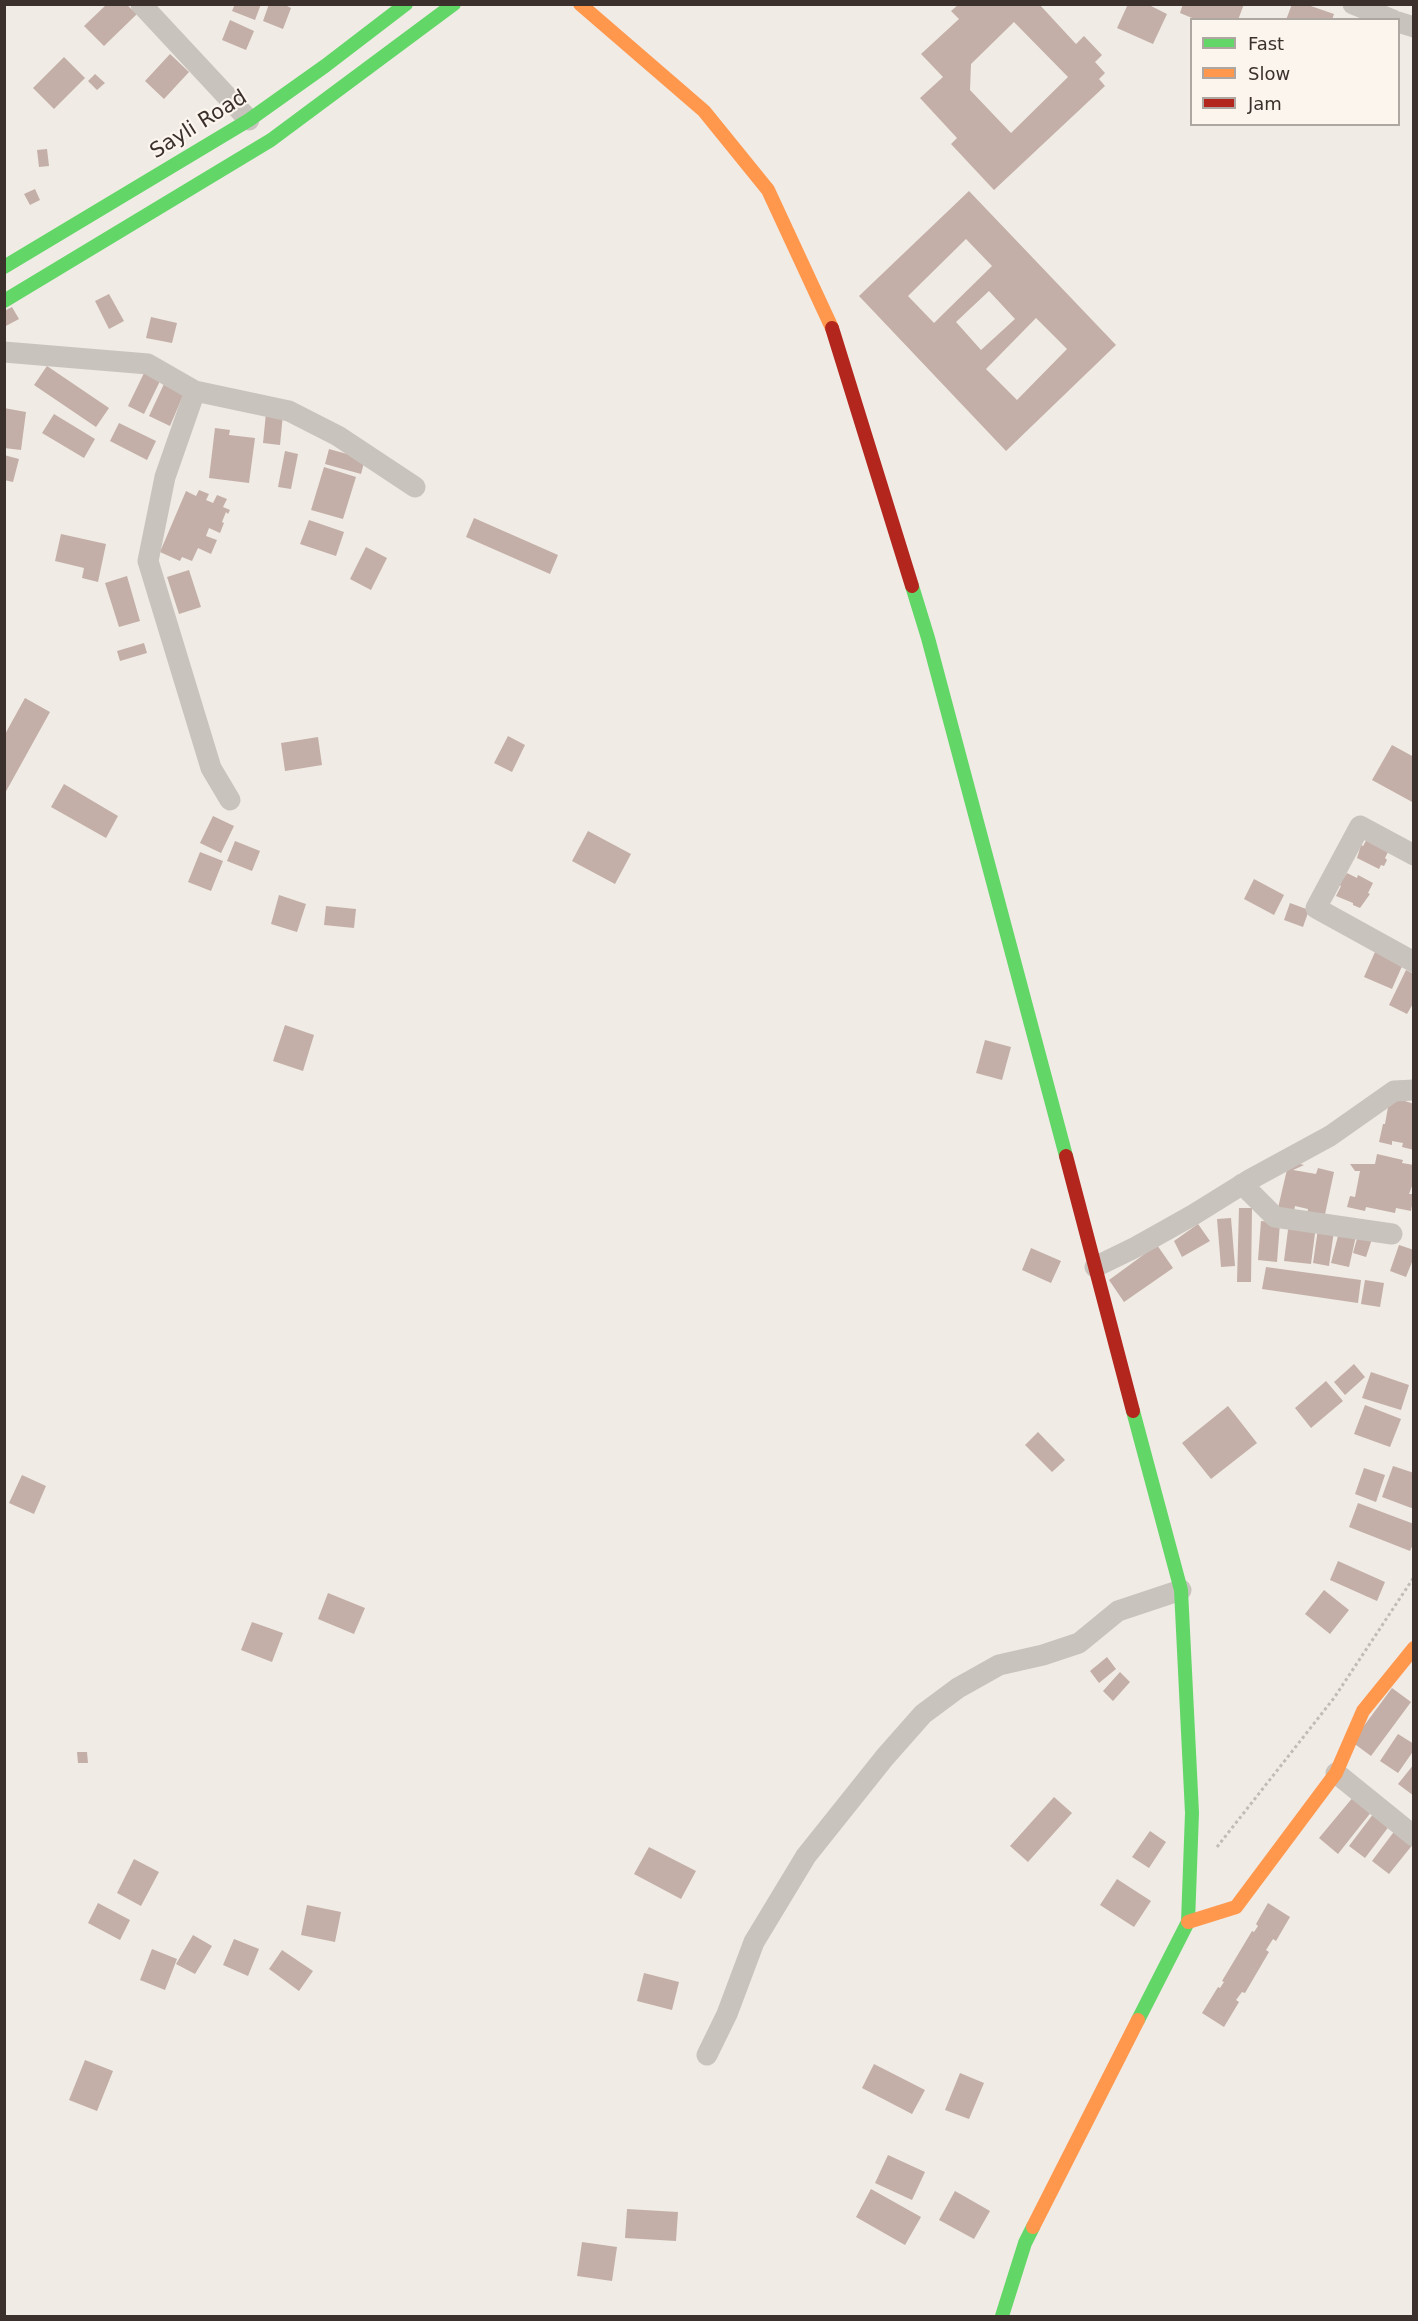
<!DOCTYPE html>
<html>
<head>
<meta charset="utf-8">
<style>
	body { margin:0 }
	#map { position:relative; width:1418px; height:2321px; overflow:hidden; background:#f0ebe5; font-family:"DejaVu Sans",sans-serif }
	canvas { display:block }
	.frame { position:absolute; inset:0; border:6px solid #3b302b; pointer-events:none }
	.legend { position:absolute; left:1190px; top:18px; width:210px; height:108px; box-sizing:border-box; background:#fbf5ee; border:2px solid #aea6a0; margin:0; padding:8px 10px; list-style:none; font-size:18px; color:#3b302b }
	.legend li { display:flex; align-items:center; gap:12px; height:30px }
	.legend b { width:30px; border:2px solid #aea6a0 }
</style>
</head>
<body>
<div id="map">
<canvas width="1418" height="2321"></canvas>
<div class="frame"></div>
<ul class="legend">
<li><b style="height:8px;background:#63d668"></b>Fast</li>
<li><b style="height:8px;background:#ff974d"></b>Slow</li>
<li><b style="height:8px;background:#b3261e"></b>Jam</li>
</ul>
</div>
<script>
const context = document.querySelector('canvas').getContext('2d');
context.lineJoin = 'round';
function fill(path, color) { context.fillStyle = color; context.fill(path, 'evenodd'); }
function stroke(path, color, width, dash) { context.strokeStyle = color; context.lineWidth = width; context.lineCap = dash ? 'butt' : 'round'; context.setLineDash(dash || []); context.stroke(path); }
function write(font, color, halo, rows, align = 'center') {
  context.font = font + ' "DejaVu Sans",sans-serif'; context.lineWidth = 4.5; context.setLineDash([]); context.textBaseline = 'middle'; context.strokeStyle = halo; context.fillStyle = color; for (const [text, x, y, turn = 0] of rows) {
    context.save(); context.translate(x, y); context.rotate((+turn || 0) * Math.PI / 180); context.textAlign = isNaN(turn) ? turn : align; if (halo) context.strokeText(text, 0, 0); context.fillText(text, 0, 0); context.restore();
  }
}
fill(new Path2D(`
	M235,4h26l-6,16 -23,-9z
	M269,4h14l8,4 -8,21 -20,-8z
	M959,4h80l37,40 8,-8 18,19 -7,7 10,11 -6,6 6,7 -111,104 -43,-46 6,-6 -37,-40 23,-21 -22,-23 38,-35 -8,-8zM1014,22l54,55 -57,56 -41,-43 1,-26z
	M1128,4h19l20,10 -14,30 -36,-16z
	M1183,4h61l-6,16h-41l-17,-7z
	M1292,4h13l29,10 -2,6h-46z
	M106,5h21l10,9 -33,32 -20,-20z
	M230,20l24,11 -8,19 -24,-10z
	M170,54l19,18 -25,27 -19,-18z
	M64,57l21,21 -31,31 -21,-21z
	M95,74l10,9 -8,7 -9,-9z
	M47,149l2,17 -10,1 -2,-17z
	M35,189l5,11 -10,5 -6,-11z
	M969,191l147,154 -110,106 -147,-155zM966,239l26,27 -58,57 -26,-27zM989,291l26,28 -34,31 -25,-28zM1036,318l31,31 -50,51 -31,-31z
	M109,294l15,27 -15,8 -14,-28z
	M12,307l7,12 -15,8v-16z
	M151,317l26,6 -5,20 -26,-5z
	M47,366l62,42 -13,19 -62,-42z
	M145,371l16,8 -17,35 -16,-8z
	M164,384l20,9 -14,33 -21,-10z
	M4,408l22,4 -5,38 -17,-2z
	M266,413l17,1 -3,31 -17,-2z
	M54,414l41,25 -11,19 -42,-25z
	M119,423l37,18 -9,19 -37,-19z
	M215,428l15,2 -1,5 26,3 -6,45 -40,-5z
	M329,449l36,10 -4,15 -36,-10z
	M285,451l13,3 -7,35 -13,-2z
	M4,455l15,4 -6,23 -9,-2z
	M324,467l32,10 -13,42 -32,-9z
	M199,490l10,4 -3,6 7,3 4,-8 10,4 -4,8 7,3 -2,4 -2,-2 -4,10 2,1 -4,10 -11,-5 -3,8 11,4 -6,14 -13,-6 -6,13 -10,-4 -2,4 -20,-9 26,-61 10,5z
	M474,518l84,37 -8,19 -84,-37z
	M309,520l35,12 -8,24 -36,-12z
	M61,534l45,10 -8,38 -16,-4 2,-10 -29,-7z
	M366,547l21,11 -16,32 -21,-11z
	M189,570l12,37 -22,7 -12,-37z
	M127,576l13,45 -21,6 -14,-44z
	M144,643l3,10 -27,8 -3,-10z
	M25,698l25,14 -46,83v-59z
	M508,736l17,9 -13,27 -18,-9z
	M318,737l4,28 -37,6 -4,-28z
	M1392,745l22,12v46l-42,-23z
	M64,784l54,32 -12,22 -55,-31z
	M213,816l21,10 -13,27 -21,-10z
	M588,831l43,23 -16,30 -43,-23z
	M1367,839l22,11 -4,8 2,2 -3,6 -3,-1 -2,4 -22,-11 4,-13 2,1z
	M235,841l25,10 -8,20 -25,-10z
	M200,852l23,9 -12,30 -23,-9z
	M1347,873l10,5 1,-3 15,8 -5,10 2,1 -10,14 -7,-3v-2l-17,-7 5,-10 -2,-1z
	M1254,879l30,16 -10,20 -30,-16z
	M279,895l27,9 -9,28 -26,-8z
	M1290,903l19,7 -6,17 -19,-7z
	M326,906l30,3 -2,19 -30,-3z
	M1375,952l28,12 -11,25 -28,-12z
	M1406,970l8,4v28l-7,12 -18,-9z
	M285,1025l29,10 -11,36 -30,-10z
	M985,1040l26,7 -9,33 -26,-7z
	M1390,1096l24,8v46l-12,-3 1,-4 -11,-2v4l-13,-3 4,-18h2z
	M1377,1154l26,6 -1,3 12,2v16l-5,13h5l-3,17 -15,-3 -1,5 -29,-6 -1,4 -18,-4 3,-11 5,1 5,-26h-5l-5,-7h25z
	M1289,1161l15,4 -11,5 23,4 2,-6 16,4 -10,47 -17,-4 1,-6 -13,-3 -1,6 -16,-4z
	M1239,1208h13l-1,74h-14z
	M1231,1218l4,48 -14,1 -4,-48z
	M1261,1221l19,2 -3,39 -19,-2z
	M1289,1222l27,4 -5,38 -27,-3z
	M1198,1224l12,17 -28,16 -8,-16z
	M1318,1229l16,2 -5,35 -16,-3z
	M1339,1232l17,4 -7,31 -18,-4z
	M1358,1235l14,4 -6,18 -13,-4z
	M1157,1245l16,23 -49,34 -15,-22z
	M1399,1245l15,5v7l-8,20 -16,-6z
	M1031,1248l30,13 -10,22 -29,-13z
	M1266,1267l95,13 -3,23 -96,-14z
	M1365,1280l19,3 -4,24 -19,-3z
	M1354,1364l11,13 -20,18 -11,-13z
	M1371,1372l38,13 -8,25 -39,-12z
	M1326,1381l17,20 -32,27 -16,-20z
	M1365,1405l36,14 -11,28 -36,-13z
	M1228,1406l29,37 -46,36 -29,-36z
	M1038,1432l27,28 -13,12 -27,-27z
	M1393,1466l21,7v36l-32,-12z
	M1364,1468l21,7 -9,27 -21,-8z
	M22,1475l24,11 -12,28 -25,-11z
	M1358,1503l56,21v18l-4,9 -61,-24z
	M1338,1561l47,21 -8,19 -47,-21z
	M1324,1590l25,20 -19,24 -25,-20z
	M328,1593l37,15 -11,26 -36,-15z
	M252,1622l31,11 -11,29 -31,-12z
	M1107,1657l9,12 -17,14 -9,-12z
	M1120,1672l10,10 -17,19 -10,-10z
	M1392,1688l19,14 -40,54 -19,-14z
	M1398,1734l16,10v6l-16,23 -18,-12z
	M77,1752h10l1,11h-10z
	M1414,1764v32l-16,-12z
	M1354,1796l18,15 -34,43 -19,-16z
	M1054,1797l18,16 -44,49 -18,-16z
	M1374,1813l16,12 -25,33 -16,-12z
	M1396,1829l18,14 -25,31 -17,-13z
	M1150,1831l16,11 -17,26 -17,-11z
	M649,1847l47,24 -15,28 -47,-25z
	M134,1859l25,13 -18,34 -24,-13z
	M1117,1879l34,22 -17,26 -34,-22z
	M98,1903l32,17 -10,20 -32,-17z
	M1268,1903l22,14 -14,24 -3,-2 -7,11 3,2 -24,41 -3,-1 -6,8 3,2 -15,25 -22,-14 16,-26 2,1 4,-6 -2,-1 30,-50 2,1 4,-6 -2,-2z
	M307,1905l34,7 -6,30 -34,-7z
	M193,1935l19,11 -17,28 -19,-10z
	M234,1939l25,10 -11,27 -25,-11z
	M152,1949l25,10 -12,31 -25,-10z
	M282,1950l31,21 -14,20 -30,-22z
	M644,1973l35,9 -7,28 -35,-9z
	M85,2060l28,11 -16,40 -28,-11z
	M874,2064l51,26 -13,24 -50,-26z
	M960,2073l24,10 -15,36 -24,-9z
	M888,2155l37,17 -13,28 -37,-17z
	M871,2189l50,28 -16,28 -49,-28z
	M955,2191l35,20 -16,28 -35,-19z
	M627,2209l51,3 -2,29 -51,-3z
	M582,2242l35,5 -5,34 -35,-5z`), '#c3afa7');
stroke(new Path2D(`
	M1217,1847l117,-149 80,-121`), '#c2bbb6', 3, [3, 3]);
stroke(new Path2D(`
	M141,4l108,116
	M1353,4l40,16
	M1398,22l16,5
	M4,352l144,12 47,27 94,20 49,25 77,51
	M195,391l-30,86 -17,84 63,207 19,32
	M1414,855l-54,-29 -44,82 98,54
	M1242,1184l33,33 117,17
	M1095,1267l41,-20 57,-32 58,-36 79,-43 64,-45 20,-1
	M1336,1773l78,63
	M707,2055l20,-41 27,-72 52,-86 79,-99 38,-43 35,-26 41,-23 44,-10 36,-12 39,-32 63,-21`), '#c9c3be', 21);
stroke(new Path2D(`
	M4,267l245,-147 76,-54 81,-62
	M4,301l267,-161 183,-136
	M912,586l16,52 138,518
	M1133,1411l48,179 11,223 -4,109 -50,98
	M1002,2316l23,-73 8,-16`), '#63d668', 14);
stroke(new Path2D(`
	M580,4l124,107 64,79 64,138
	M1188,1922l48,-15 100,-134 27,-62 51,-63
	M1033,2227l105,-207`), '#ff974d', 14);
stroke(new Path2D(`
	M832,328l80,258
	M1066,1156l67,255`), '#b3261e', 14);
write('21px', '#3b302b', '#fbf5ee', [
	["Sayli Road",199,125,-32]
]);
</script>
</body>
</html>
